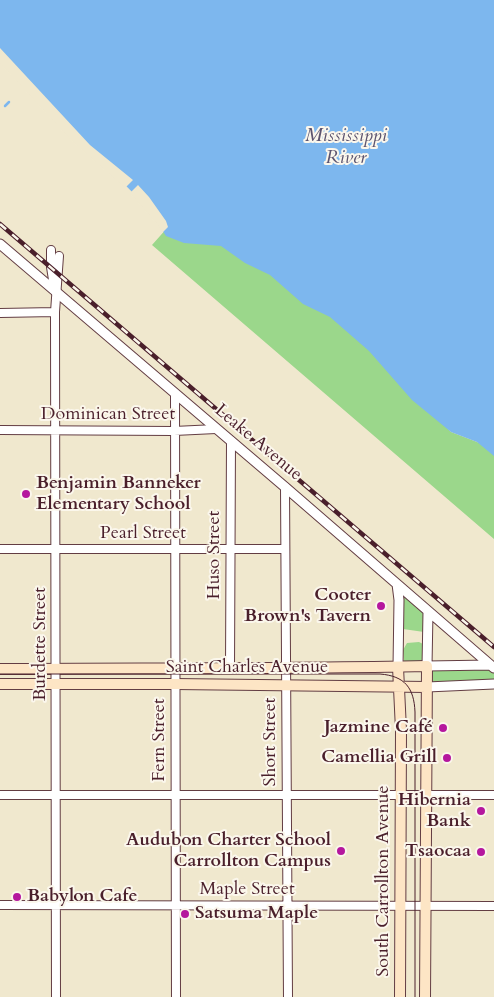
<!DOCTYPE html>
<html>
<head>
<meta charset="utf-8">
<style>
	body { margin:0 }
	canvas { display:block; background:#f0e8ce }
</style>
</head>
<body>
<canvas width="494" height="997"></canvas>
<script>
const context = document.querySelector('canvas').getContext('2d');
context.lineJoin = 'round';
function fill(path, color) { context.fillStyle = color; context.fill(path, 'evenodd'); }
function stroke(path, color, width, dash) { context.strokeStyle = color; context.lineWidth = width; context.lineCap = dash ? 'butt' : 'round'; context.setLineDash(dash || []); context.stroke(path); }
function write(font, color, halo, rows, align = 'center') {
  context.font = font + ' Cardo,serif'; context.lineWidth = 4; context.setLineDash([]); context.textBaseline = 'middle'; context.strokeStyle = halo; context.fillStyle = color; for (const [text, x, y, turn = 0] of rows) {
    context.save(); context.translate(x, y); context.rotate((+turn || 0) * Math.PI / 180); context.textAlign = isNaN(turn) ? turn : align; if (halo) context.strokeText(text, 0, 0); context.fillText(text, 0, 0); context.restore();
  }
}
fill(new Path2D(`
	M168,227l51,5 120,88 112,112 26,10 17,9v88l-342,-294z
	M402,596l7,3 15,13v20l-21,-3z
	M419,642l4,2v17h-19l-1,-11 4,-7z
	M486,666l8,7v8l-61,3 -3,-2v-14z`), '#9bd78b');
fill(new Path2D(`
	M0,0h494v456l-17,-14 -26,-10 -39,-32 -43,-49 -39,-34 -27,-13 -33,-29 -25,-12 -24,-17 -37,-3 -18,-7 -19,-29 -147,-148z`), '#7db7ee');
fill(new Path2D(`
	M0,48l90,97 43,35 -8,8 -55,-49 -70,-76z
	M138,185l11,12 17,24 2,6 -6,6 -4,-8 -28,-32z`), '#f0e8ce');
stroke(new Path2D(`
	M5,106l4,-4`), '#7db7ee', 2.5);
const minor = new Path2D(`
	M51,250v17l2,13
	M0,313l55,-1
	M175,394l1,603
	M0,430l174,1 42,-2
	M285,487l3,510
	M0,549h285
	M230,668l1,-227
	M0,795h494
	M0,905l494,1
	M56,997l-1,-685 4,-56`);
const tertiary = new Path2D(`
	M0,244l285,243 209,181
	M397,584l2,16 -1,67
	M428,612l-1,54 63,-1
	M427,687l67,-3`);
const secondary = new Path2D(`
	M398,667l3,63 -1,267
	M0,669c142,-1 285,0 427,-3l-2,331
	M0,684h175l252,3`);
stroke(minor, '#633d43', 10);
stroke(tertiary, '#633d43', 11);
stroke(secondary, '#633d43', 12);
stroke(minor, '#fff', 8);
stroke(tertiary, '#fff', 9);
stroke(secondary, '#fde5c5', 10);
stroke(new Path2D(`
	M0,674h380c25,2 34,14 35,38v285`), '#4a1f2b', 1);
const rail = new Path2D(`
	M0,224l494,423`);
stroke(rail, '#4a1f2b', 4.5);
stroke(rail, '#fbf7ec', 2.5, [8]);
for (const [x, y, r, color] of [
	[26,494,5,"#b5179e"],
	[381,606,5,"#b5179e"],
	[443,728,5,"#b5179e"],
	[447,758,5,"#b5179e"],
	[481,811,5,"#b5179e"],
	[341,851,5,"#b5179e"],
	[481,852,5,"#b5179e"],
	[17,897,5,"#b5179e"],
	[185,914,5,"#b5179e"]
]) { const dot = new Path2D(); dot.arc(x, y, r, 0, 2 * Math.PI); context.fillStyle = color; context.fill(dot); stroke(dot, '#fbf7ec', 2); }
write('18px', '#4a1f2b', '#fbf7ec', [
	["Dominican Street",108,415],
	["Leake Avenue",258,443,40],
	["Pearl Street",143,534],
	["Huso Street",215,555,-90],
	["Burdette Street",41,644,-90],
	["Saint Charles Avenue",247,668],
	["Fern Street",160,740,-90],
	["Short Street",271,742,-90],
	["South Carrollton Avenue",384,881,-90],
	["Maple Street",247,890]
]);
write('bold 18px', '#4a1f2b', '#fbf7ec', [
	["Benjamin Banneker",36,484,"left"],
	["Elementary School",36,505,"left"],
	["Cooter",371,596],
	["Brown's Tavern",371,617],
	["Jazmine Café",433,728],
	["Camellia Grill",437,758],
	["Hibernia",471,801],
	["Bank",471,822],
	["Audubon Charter School",331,841],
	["Carrollton Campus",331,862],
	["Tsaocaa",471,852],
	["Babylon Cafe",27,897,"left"],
	["Satsuma Maple",195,914,"left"]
], 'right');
write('italic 19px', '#5c546f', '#fbf7ec', [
	["Mississippi",346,137],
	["River",346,159]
]);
</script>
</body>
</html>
